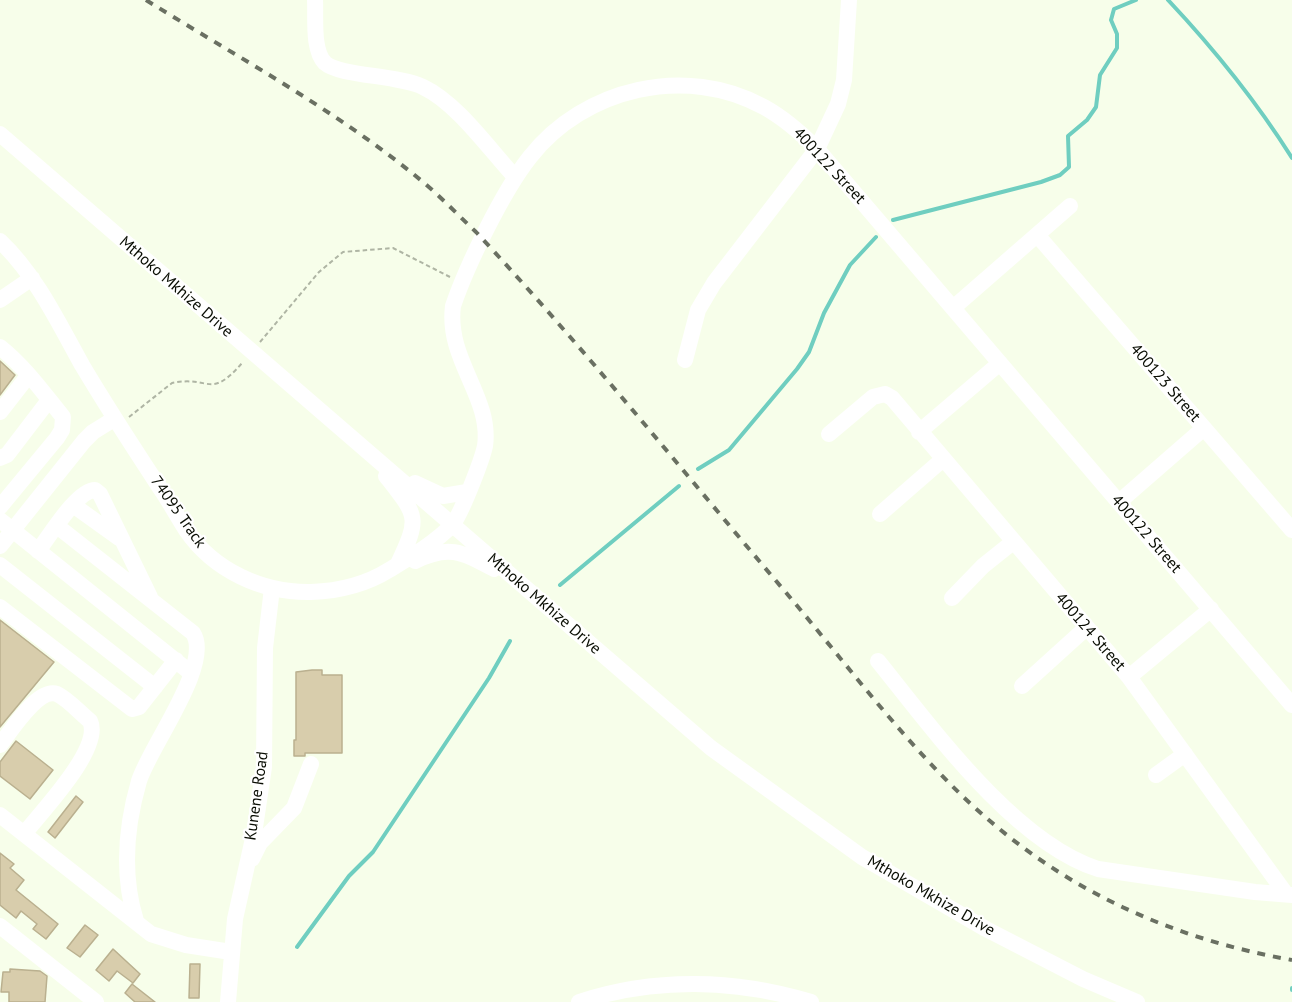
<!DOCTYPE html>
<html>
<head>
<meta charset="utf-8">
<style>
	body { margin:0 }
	canvas { display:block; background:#f7feea }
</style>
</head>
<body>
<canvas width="1292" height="1002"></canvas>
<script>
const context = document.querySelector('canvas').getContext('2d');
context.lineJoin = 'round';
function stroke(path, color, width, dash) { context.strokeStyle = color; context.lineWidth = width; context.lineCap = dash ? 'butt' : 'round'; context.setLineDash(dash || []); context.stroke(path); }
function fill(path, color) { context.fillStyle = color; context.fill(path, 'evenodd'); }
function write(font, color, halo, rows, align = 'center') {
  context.font = font + ' "PT Sans",sans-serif'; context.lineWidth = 4.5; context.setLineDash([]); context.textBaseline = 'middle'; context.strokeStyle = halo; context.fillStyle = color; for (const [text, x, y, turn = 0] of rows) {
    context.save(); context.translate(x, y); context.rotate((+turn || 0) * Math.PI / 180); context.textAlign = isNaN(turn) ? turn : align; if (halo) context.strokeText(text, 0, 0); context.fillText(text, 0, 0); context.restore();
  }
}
stroke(new Path2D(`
	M1168,0c47,50 88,101 124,158
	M893,220l148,-38 19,-7 9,-8 -1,-31 19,-16 9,-13 4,-32 17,-27v-14l-6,-14 3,-11 22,-9
	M698,469l31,-19 68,-81 12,-17 15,-39 26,-48 26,-28
	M560,585l119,-99
	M297,947l52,-71 24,-24 116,-174 21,-37
	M1292,988v2`), '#6fcec0', 4);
const building = new Path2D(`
	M0,361l15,14 -15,20z
	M0,620l54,42 -54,65z
	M312,670h10v5h20v78h-37v3h-11v-16h2v-68z
	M16,741l37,29 -23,29 -30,-23v-14z
	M76,796l7,6 -28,36 -7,-6z
	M0,853l14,11 -4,4 14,12 -8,10 42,34 -12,15 -13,-10 4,-5 -16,-13 -5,7 -16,-13z
	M85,925l13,10 -18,22 -13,-9z
	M113,949l27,25 -7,9 -16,-12 -8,10 -13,-11z
	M190,964h10l-1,34h-10z
	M10,969l30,2 7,5 -2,26h-36v-10h-8l2,-20h7z
	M132,984l23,18h-20l-10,-9z`);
fill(building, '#d8cdac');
stroke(building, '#bab08f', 1.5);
stroke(new Path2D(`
	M260,342l59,-70 24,-20 50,-4 57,29
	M129,417l43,-34c39,-8 37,18 71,-21`), '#afb5a4', 2, [4.5, 3]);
stroke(new Path2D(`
	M315,0c1,17 -3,50 10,63 14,13 73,12 98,24 34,16 66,62 92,90
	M0,134l711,614 151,109 124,72 97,50 54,23
	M1038,236l254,294
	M0,241c36,34 58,81 82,124 25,42 51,82 78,123 9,13 17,28 26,42 28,41 77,63 125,62 28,-1 54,-7 78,-22 20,-12 46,-27 63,-45 9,-10 30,-65 33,-79 7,-49 -39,-86 -32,-140 14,-41 50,-115 77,-149 54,-69 156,-93 234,-50 20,11 37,26 53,42l475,556
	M0,300l32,-22
	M953,308l117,-102
	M0,347c25,20 42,44 63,70l-1,13 -5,8 -57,69
	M685,360l13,-50 16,-27 103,-134 21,-45 6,-24 5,-80
	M0,412l28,-36
	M919,432l81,-69
	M829,434l44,-37 12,-3 7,4 237,279 157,217
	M0,458l7,-3 42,-55
	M386,476c32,41 34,41 12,88
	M415,483l28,13 24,-4
	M1119,502l85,-74
	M73,505l46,33
	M880,514l62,-54
	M0,520l191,153
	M57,526l136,107c20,31 -43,113 -54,148 -13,45 -17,95 -3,140
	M0,546l84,-105 9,-9 21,-13
	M38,551c11,-14 39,-61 57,-61l5,4 50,103
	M415,561c34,-17 47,-9 79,8
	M0,565l155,122
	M952,598l31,-32 30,-24
	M0,607l132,102 7,-2 37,-47
	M878,661c54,67 136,181 220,208l157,23 37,3
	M1129,677l82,-68
	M1022,686l64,-58
	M0,745c11,-14 38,-58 57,-51 11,5 23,19 33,27 13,27 -48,90 -66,113
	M1156,775l29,-21
	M0,815l151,119 35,11 45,7
	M252,859l8,-16 34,-35 17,-44
	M0,926l96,76
	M228,1002l7,-83 19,-85 10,-67 1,-119 7,-60
	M579,1002c76,-25 156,-23 232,0`), '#fff', 16);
stroke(new Path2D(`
	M146,0c93,58 193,112 277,182 19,16 36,34 53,50 109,117 209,242 312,363 62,73 129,164 202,226 87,75 189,119 302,139`), '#6a7062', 4, [8, 8]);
write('16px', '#090d03', '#fff', [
	["400122 Street",829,166,47],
	["Mthoko Mkhize Drive",176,287,41],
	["400123 Street",1165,383,49],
	["74095 Track",178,512,55],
	["400122 Street",1146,534,49],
	["Mthoko Mkhize Drive",544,604,41],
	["400124 Street",1090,632,49],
	["Kunene Road",257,796,-82],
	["Mthoko Mkhize Drive",931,896,30]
]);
</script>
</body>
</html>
